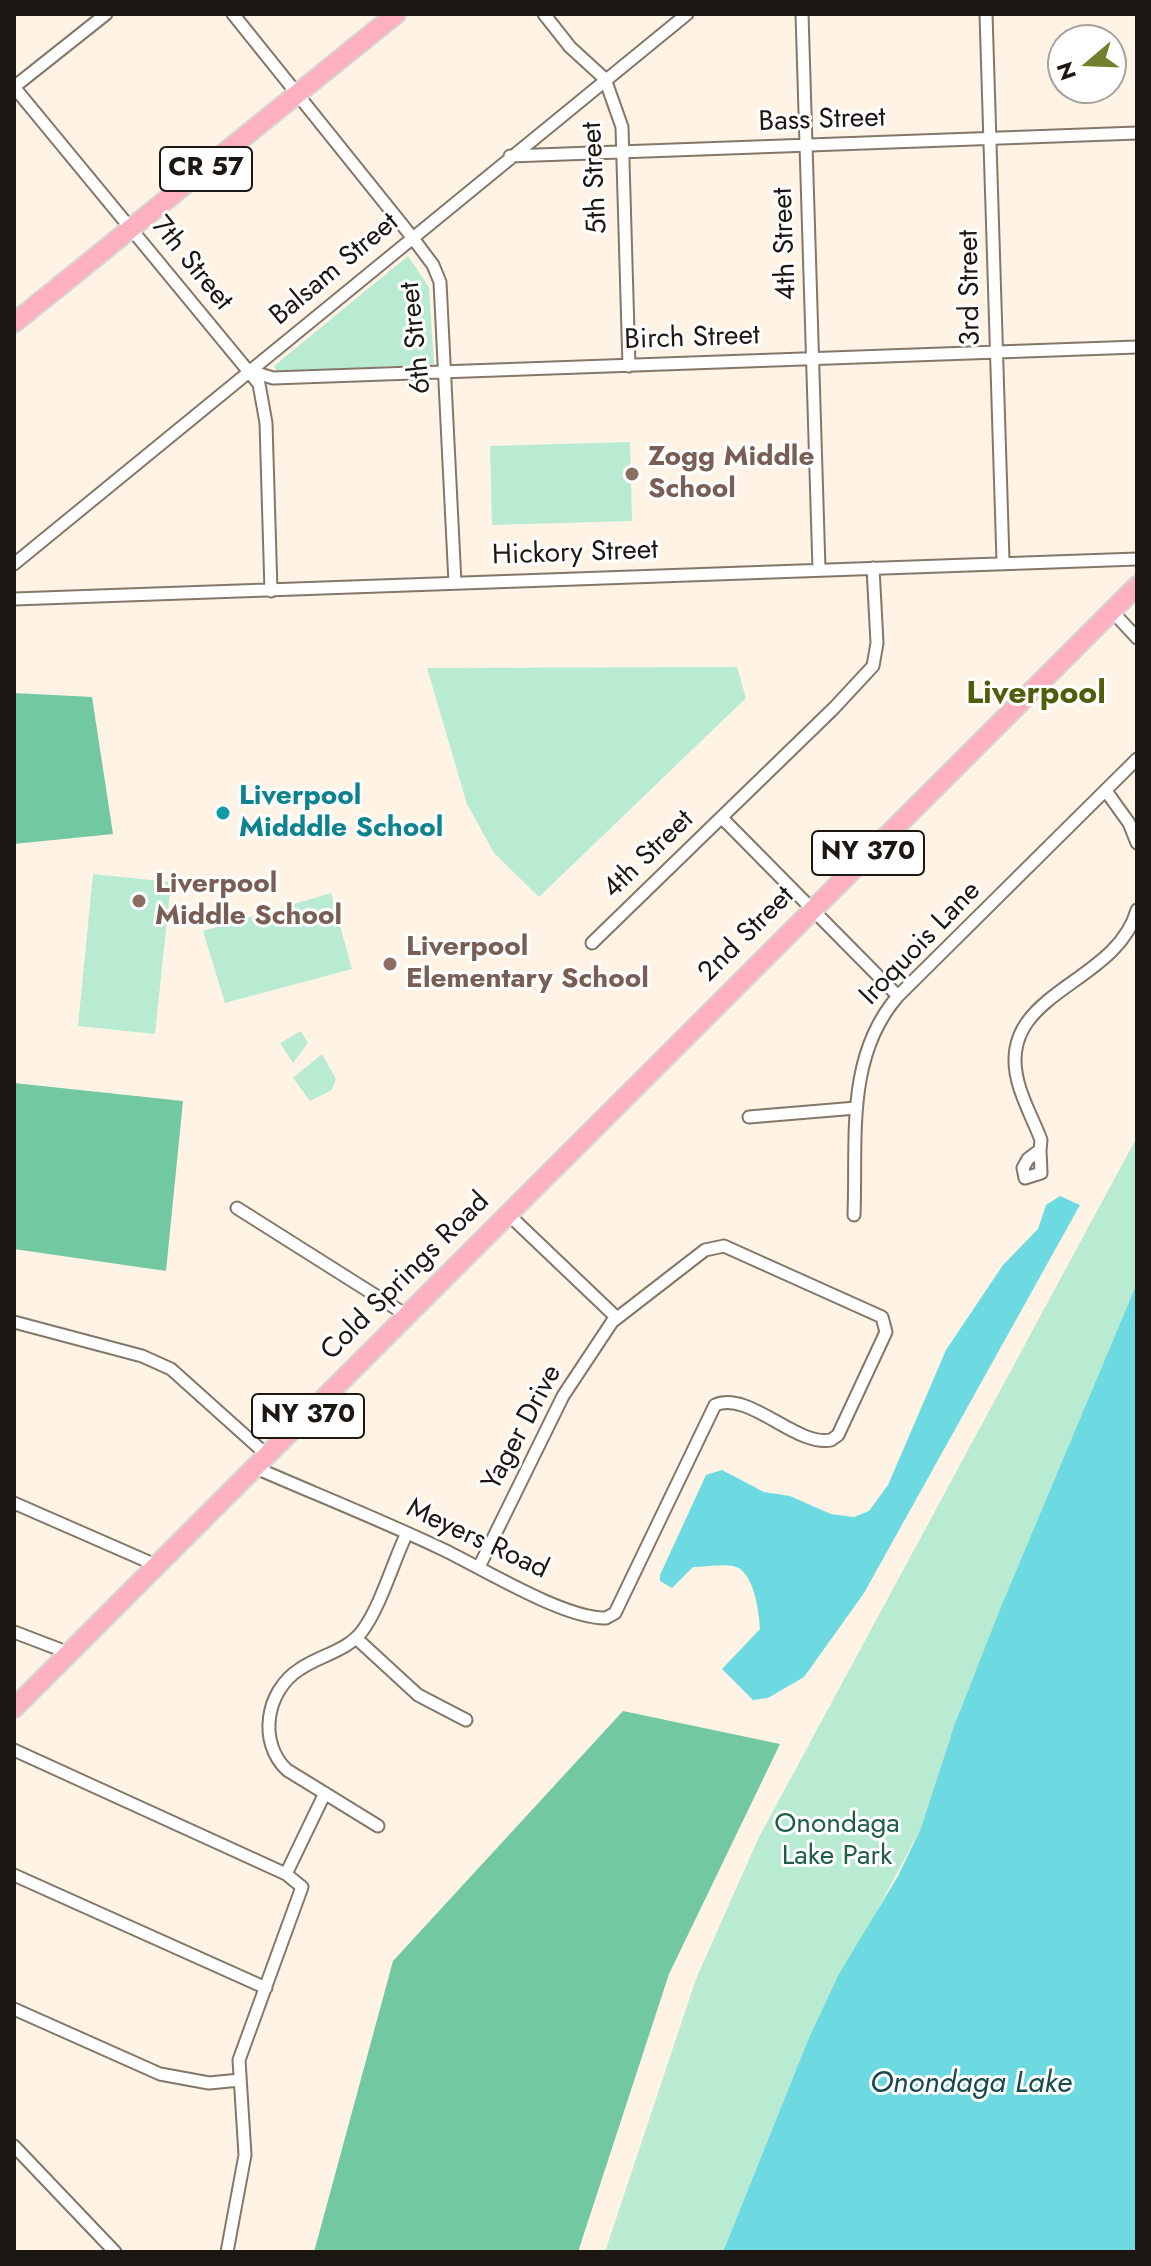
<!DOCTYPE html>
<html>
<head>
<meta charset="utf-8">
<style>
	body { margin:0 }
	#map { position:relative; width:1151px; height:2266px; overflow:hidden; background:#fff3e6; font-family:Jost,sans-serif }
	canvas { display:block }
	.frame { position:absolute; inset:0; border:16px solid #1c1712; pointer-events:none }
	.north { position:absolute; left:1047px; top:24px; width:80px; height:80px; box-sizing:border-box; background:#fff; border:2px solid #a4a2a0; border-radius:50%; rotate:251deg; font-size:22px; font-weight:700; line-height:32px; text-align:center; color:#1c1712 }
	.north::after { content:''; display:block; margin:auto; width:28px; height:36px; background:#72802d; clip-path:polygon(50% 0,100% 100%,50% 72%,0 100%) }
</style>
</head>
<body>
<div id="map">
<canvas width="1151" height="2266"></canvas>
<div class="frame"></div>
<div class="north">N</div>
</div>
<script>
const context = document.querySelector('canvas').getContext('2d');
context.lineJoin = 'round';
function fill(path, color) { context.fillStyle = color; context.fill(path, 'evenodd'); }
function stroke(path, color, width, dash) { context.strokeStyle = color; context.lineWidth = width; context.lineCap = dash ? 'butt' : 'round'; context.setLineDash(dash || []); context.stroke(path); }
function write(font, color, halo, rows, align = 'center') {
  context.font = font + ' Jost,sans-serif'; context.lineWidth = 6; context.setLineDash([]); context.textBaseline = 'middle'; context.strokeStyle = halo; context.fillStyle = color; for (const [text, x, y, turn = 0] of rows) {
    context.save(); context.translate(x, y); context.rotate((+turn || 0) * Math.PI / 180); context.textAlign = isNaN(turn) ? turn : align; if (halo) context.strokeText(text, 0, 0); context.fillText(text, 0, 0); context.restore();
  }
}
fill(new Path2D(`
	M408,256l21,31 5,77 -157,8 -3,-6z
	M630,442l2,79 -140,4 -2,-79z
	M737,667l9,31 -207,199 -45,-44 -27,-49 -40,-136z
	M93,874l78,8 -16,152 -77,-8z
	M331,893l21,76 -127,34 -22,-72z
	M301,1031l7,12 -15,20 -13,-20z
	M322,1054l14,25 -4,11 -22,11 -17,-23z
	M1137,1137v146l-137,326 -46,117 -33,102 -113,212 -85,212h-118l91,-273 63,-142z`), '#b8ebd2');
fill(new Path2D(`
	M14,693l78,4 21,137 -99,10z
	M14,1083l169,18 -17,170 -152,-22z
	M623,1711l157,33 -111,230 -91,278h-264l79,-291z`), '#72c8a1');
fill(new Path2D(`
	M1060,1196l20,9 -216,388 -60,84 -36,21 -15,2 -31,-31 38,-40c-1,-18 -6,-59 -27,-63 -13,-2 -27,1 -40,1l-21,21 -12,-7v-6l46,-100 16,-5 42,22 26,4 41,18 23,3 15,-6 19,-26 58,-135 57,-85 35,-36 8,-24z
	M1137,1283v969h-414l85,-212 31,-66 59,-98 23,-48 33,-102 46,-117z`), '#6ddae1');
const street = new Path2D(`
	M233,14l179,223 21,28 7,17 15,301
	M544,14l26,33 35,32 17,48 7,239
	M802,14l17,555
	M986,14l17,547
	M14,87l245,297 7,39 5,168
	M14,87l92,-73
	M510,156l627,-23
	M250,371l23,7 864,-31
	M14,564l673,-550
	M14,599l1123,-40
	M1112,611l25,27
	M1106,791l23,32 8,20
	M722,818l176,178
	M592,943l242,-235 39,-42 4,-23 -4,-75
	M749,1117l107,-9
	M1040,1150l1,-10c-7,-19 -18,-38 -23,-58 -24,-90 98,-96 119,-172
	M1040,1150l1,23 -16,5 -2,-10 5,-9z
	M237,1208l171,108
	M508,1214l108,103
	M854,1215c3,-76 -9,-158 44,-219l239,-237
	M14,1322l128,34 29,13 97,87
	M256,1468c62,27 125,52 186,81 40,19 122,70 164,69l9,-5 100,-208c34,-15 81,42 116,35l7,-5 48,-103 -4,-15 -158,-71 -19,4 -93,72 -49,74 -84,171
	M14,1503l144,63
	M14,1632l55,21
	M356,1638l62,57 48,25
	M14,1750l272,124 16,13 -63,173 6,95 -18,97
	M378,1826l-91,-56c-29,-27 -22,-79 13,-101 20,-14 48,-18 63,-39 18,-25 30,-68 44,-97
	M286,1874l39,-81
	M14,1875l252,113
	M14,2009l146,65 49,9 31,-3
	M14,2146l101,106`);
const primary = new Path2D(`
	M14,323l382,-309
	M14,1708l1123,-1122`);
stroke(street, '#837769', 15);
stroke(primary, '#d6d5d4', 22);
stroke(street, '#fff', 11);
stroke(primary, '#fdb0bf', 18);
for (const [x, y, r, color] of [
	[632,474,8,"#8d6e63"],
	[223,813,8,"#0f9aa8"],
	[139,901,8,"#8d6e63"],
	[390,964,8,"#8d6e63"]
]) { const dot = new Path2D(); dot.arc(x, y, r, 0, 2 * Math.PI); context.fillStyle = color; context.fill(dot); stroke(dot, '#fff', 3); }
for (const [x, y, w] of [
	[206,169,92],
	[868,853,112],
	[308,1416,112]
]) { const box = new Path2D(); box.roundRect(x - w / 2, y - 22, w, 44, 6); context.fillStyle = '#fff'; context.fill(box); stroke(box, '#1c1712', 2); }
write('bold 26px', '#1c1712', null, [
	["CR 57",206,169],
	["NY 370",868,853],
	["NY 370",308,1416]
]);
write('28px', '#1c1712', '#fff', [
	["Bass Street",822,121,-2],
	["5th Street",596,178,-93],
	["4th Street",786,244,-92],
	["7th Street",191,264,51],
	["Balsam Street",335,270,-40],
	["3rd Street",971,288,-91],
	["6th Street",417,338,-96],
	["Birch Street",692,339,-2],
	["Hickory Street",575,554,-2],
	["4th Street",649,855,-44],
	["2nd Street",747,935,-45],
	["Iroquois Lane",921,944,-46],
	["Cold Springs Road",406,1277,-45],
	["Yager Drive",523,1428,-62],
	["Meyers Road",477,1540,25]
]);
write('bold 28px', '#785e54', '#fff', [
	["Zogg Middle",648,458],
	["School",648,490],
	["Liverpool",155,885],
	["Middle School",155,917],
	["Liverpool",406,948],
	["Elementary School",406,980]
], 'left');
write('bold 28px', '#0d838f', '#fff', [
	["Liverpool",239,797],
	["Midddle School",239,829]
], 'left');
write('28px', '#1d5e45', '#fff', [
	["Onondaga",837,1825],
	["Lake Park",837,1857]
]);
write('italic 30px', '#184a4d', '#fff', [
	["Onondaga Lake",971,2085]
]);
write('bold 32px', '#525d0c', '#fff', [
	["Liverpool",1036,695]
]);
</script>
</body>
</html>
